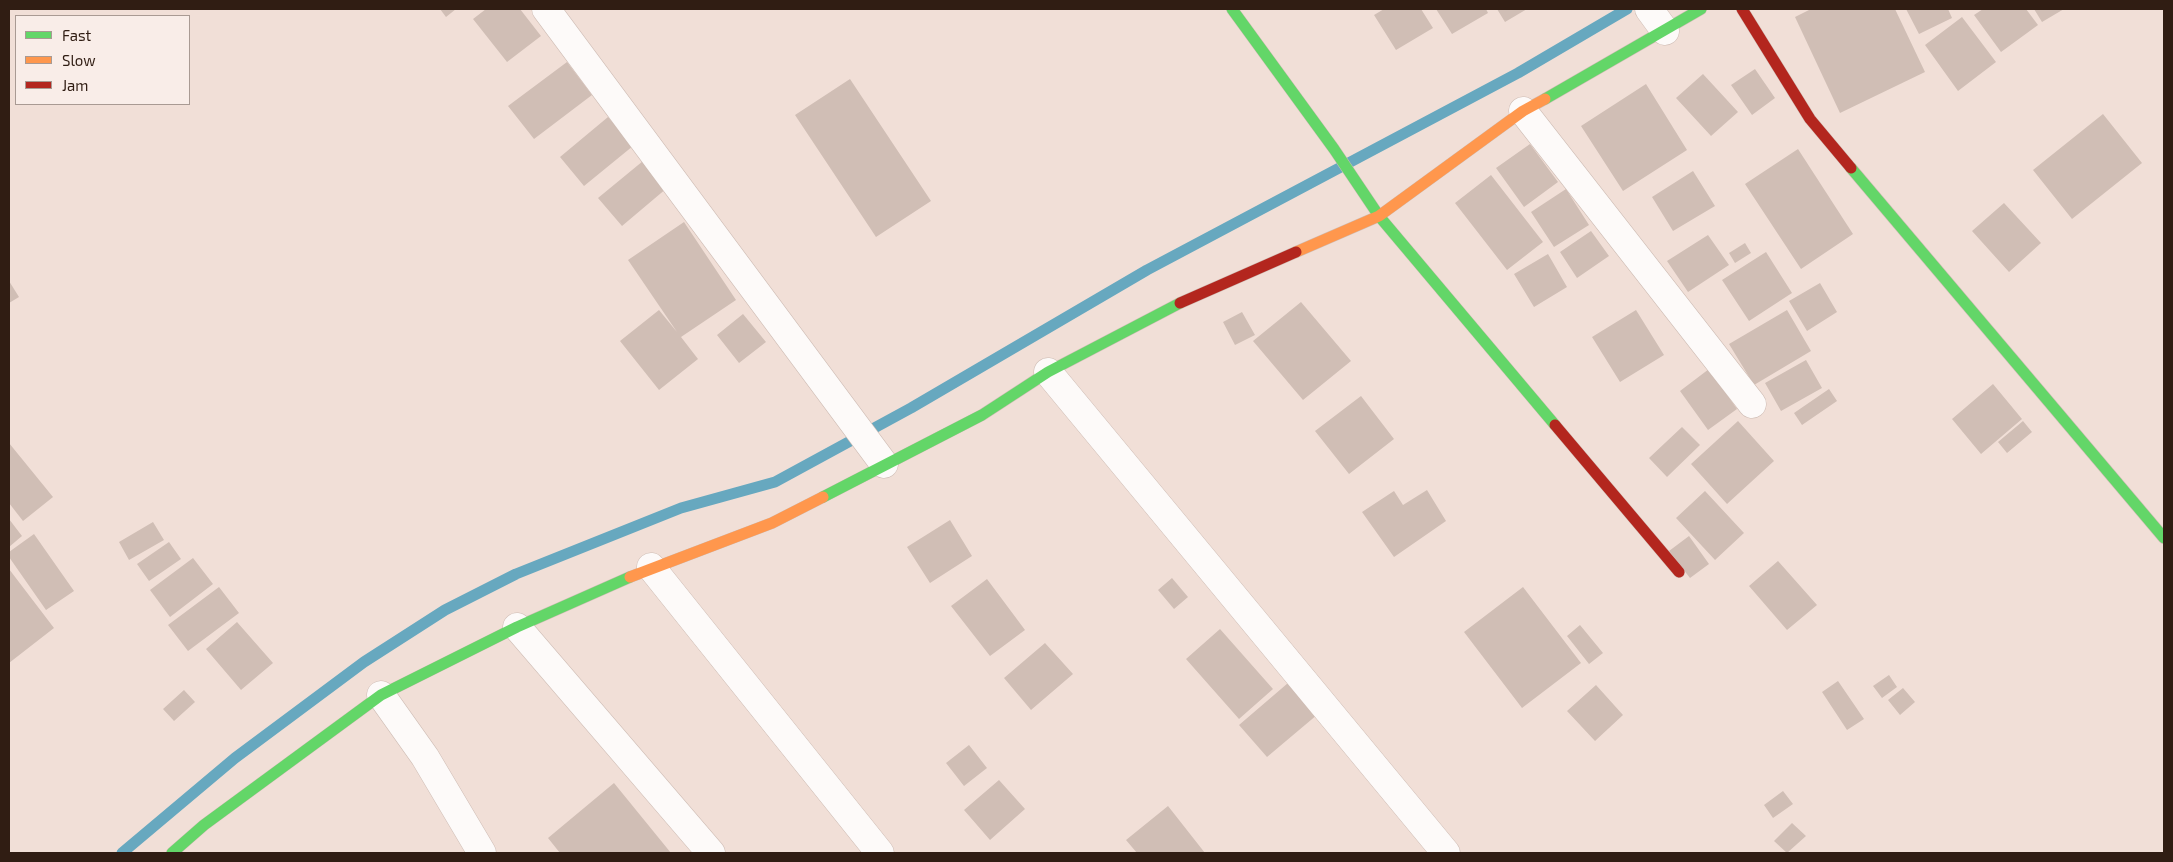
<!DOCTYPE html>
<html>
<head>
<meta charset="utf-8">
<style>
	body { margin:0 }
	#map { position:relative; width:2173px; height:862px; overflow:hidden; background:#f1dfd7; font-family:"Exo 2",sans-serif }
	canvas { display:block }
	.frame { position:absolute; inset:0; border:10px solid #301d13; pointer-events:none }
	.legend { position:absolute; left:15px; top:15px; width:175px; height:90px; box-sizing:border-box; background:#f9ede8; border:1px solid #a99a93; margin:0; padding:6px 9px; list-style:none; font-size:15px; color:#301d13 }
	.legend li { display:flex; align-items:center; gap:10px; height:25px }
	.legend b { width:25px; border:1px solid #a99a93 }
</style>
</head>
<body>
<div id="map">
<canvas width="2173" height="862"></canvas>
<div class="frame"></div>
<ul class="legend">
<li><b style="height:6px;background:#63d668"></b>Fast</li>
<li><b style="height:6px;background:#ff974d"></b>Slow</li>
<li><b style="height:6px;background:#b3261e"></b>Jam</li>
</ul>
</div>
<script>
const context = document.querySelector('canvas').getContext('2d');
context.lineJoin = 'round';
function stroke(path, color, width, dash) { context.strokeStyle = color; context.lineWidth = width; context.lineCap = dash ? 'butt' : 'round'; context.setLineDash(dash || []); context.stroke(path); }
function fill(path, color) { context.fillStyle = color; context.fill(path, 'evenodd'); }
stroke(new Path2D(`
	M122,853l113,-95 129,-96 81,-52 71,-36 165,-66 94,-26 136,-74 236,-138 371,-197 109,-64`), '#67a8bf', 11);
fill(new Path2D(`
	M440,9h16l-10,8z
	M486,9h34l21,27 -34,26 -34,-43z
	M1384,9h37l12,19 -37,22 -22,-35z
	M1436,9h50l2,4 -36,21z
	M1497,9h30l-22,13z
	M1811,9h84l30,63 -85,41 -45,-96z
	M1906,9h42l4,9 -33,16z
	M1983,9h43l12,16 -37,27 -27,-37z
	M2034,9h30l-22,13z
	M1962,17l34,45 -38,29 -33,-46z
	M567,62l25,33 -58,44 -26,-33z
	M1755,69l20,29 -23,17 -21,-30z
	M1703,74l35,38 -27,24 -35,-38z
	M850,79l81,122 -55,36 -81,-122z
	M1646,84l41,66 -64,41 -42,-65z
	M2103,114l39,49 -70,56 -39,-49z
	M608,117l25,29 -49,40 -24,-29z
	M1530,144l28,38 -34,25 -28,-39z
	M1798,149l55,85 -52,35 -56,-85z
	M643,161l24,27 -45,38 -24,-28z
	M1693,171l22,35 -42,25 -21,-34z
	M1491,175l52,67 -36,28 -52,-67z
	M1566,189l23,36 -35,22 -23,-35z
	M2004,203l37,40 -32,29 -37,-41z
	M684,222l52,78 -55,37 17,22 -39,31 -39,-49 39,-31 18,22 -49,-72z
	M1591,231l18,25 -32,22 -17,-26z
	M1708,235l21,30 -41,27 -21,-31z
	M1745,243l6,10 -16,10 -6,-10z
	M1766,252l26,41 -43,28 -27,-41z
	M1548,254l19,33 -33,20 -20,-33z
	M9,281l10,16 -10,6z
	M1820,283l17,29 -30,19 -18,-30z
	M1301,302l50,59 -48,39 -50,-59z
	M1636,310l28,45 -44,27 -28,-45z
	M1787,310l24,41 -57,34 -25,-41z
	M1242,312l13,23 -20,10 -12,-23z
	M743,314l23,28 -27,21 -22,-28z
	M1806,360l16,28 -41,23 -16,-28z
	M1709,369l28,40 -29,21 -28,-39z
	M1993,384l29,35 -41,35 -29,-35z
	M1829,389l8,12 -35,24 -8,-12z
	M1361,396l33,43 -45,35 -34,-43z
	M1738,421l36,40 -47,43 -36,-40z
	M2023,421l9,11 -25,21 -9,-11z
	M1682,427l18,18 -33,32 -18,-19z
	M9,443l44,54 -30,24 -14,-18z
	M1427,490l19,31 -52,36 -32,-45 32,-21 9,14z
	M1705,491l39,42 -29,27 -39,-42z
	M9,519l13,17 -13,11z
	M950,520l22,36 -42,27 -23,-36z
	M153,522l11,18 -35,20 -10,-18z
	M34,534l40,57 -28,19 -37,-53v-5z
	M1689,536l20,28 -19,14 -21,-27z
	M169,542l12,17 -32,22 -12,-17z
	M193,558l20,26 -43,33 -20,-27z
	M1778,561l39,44 -30,25 -38,-44z
	M9,569l45,59 -45,35z
	M1172,578l16,19 -14,12 -16,-19z
	M987,579l38,51 -35,26 -39,-50z
	M219,587l20,26 -51,38 -20,-26z
	M1523,587l58,76 -59,45 -58,-76z
	M237,622l36,41 -32,27 -35,-41z
	M1580,625l23,28 -14,11 -22,-28z
	M1220,629l53,60 -34,30 -53,-60z
	M1045,643l28,31 -42,36 -27,-32z
	M1889,675l8,12 -15,11 -9,-12z
	M1295,677l29,32 -57,48 -28,-32z
	M1838,681l26,38 -17,11 -25,-38z
	M1596,685l27,30 -28,26 -28,-30z
	M1903,688l12,14 -15,13 -12,-15z
	M184,690l11,12 -21,19 -11,-12z
	M969,745l18,23 -23,18 -18,-23z
	M999,780l26,29 -35,31 -26,-30z
	M614,783l57,70h-111l-12,-15z
	M1783,791l10,13 -20,14 -9,-13z
	M1168,806l37,47h-68l-11,-13z
	M1792,823l14,13 -19,17 -13,-12z`), '#d0beb5');
const street = new Path2D(`
	M546,9l338,455
	M1649,9l16,22
	M1523,111l229,293
	M1048,372l398,481
	M651,567l229,286
	M517,627l194,226
	M381,695l44,62 57,96`);
const fast = new Path2D(`
	M1232,9l102,140 45,67 176,209
	M1545,99l156,-90
	M1851,168l313,370
	M823,497l159,-82 66,-43 132,-69
	M172,853l32,-28 177,-130 136,-68 113,-50`);
const slow = new Path2D(`
	M1296,252l83,-36 144,-105 22,-12
	M630,577l142,-54 51,-26`);
const jam = new Path2D(`
	M1742,9l68,110 41,49
	M1180,303l116,-51
	M1555,425l124,147`);
stroke(street, '#cebcb4', 29);
stroke(fast, '#cebcb4', 12);
stroke(slow, '#cebcb4', 12);
stroke(jam, '#cebcb4', 12);
stroke(street, '#fdfaf9', 28);
stroke(fast, '#63d668', 11);
stroke(slow, '#ff974d', 11);
stroke(jam, '#b3261e', 11);
</script>
</body>
</html>
